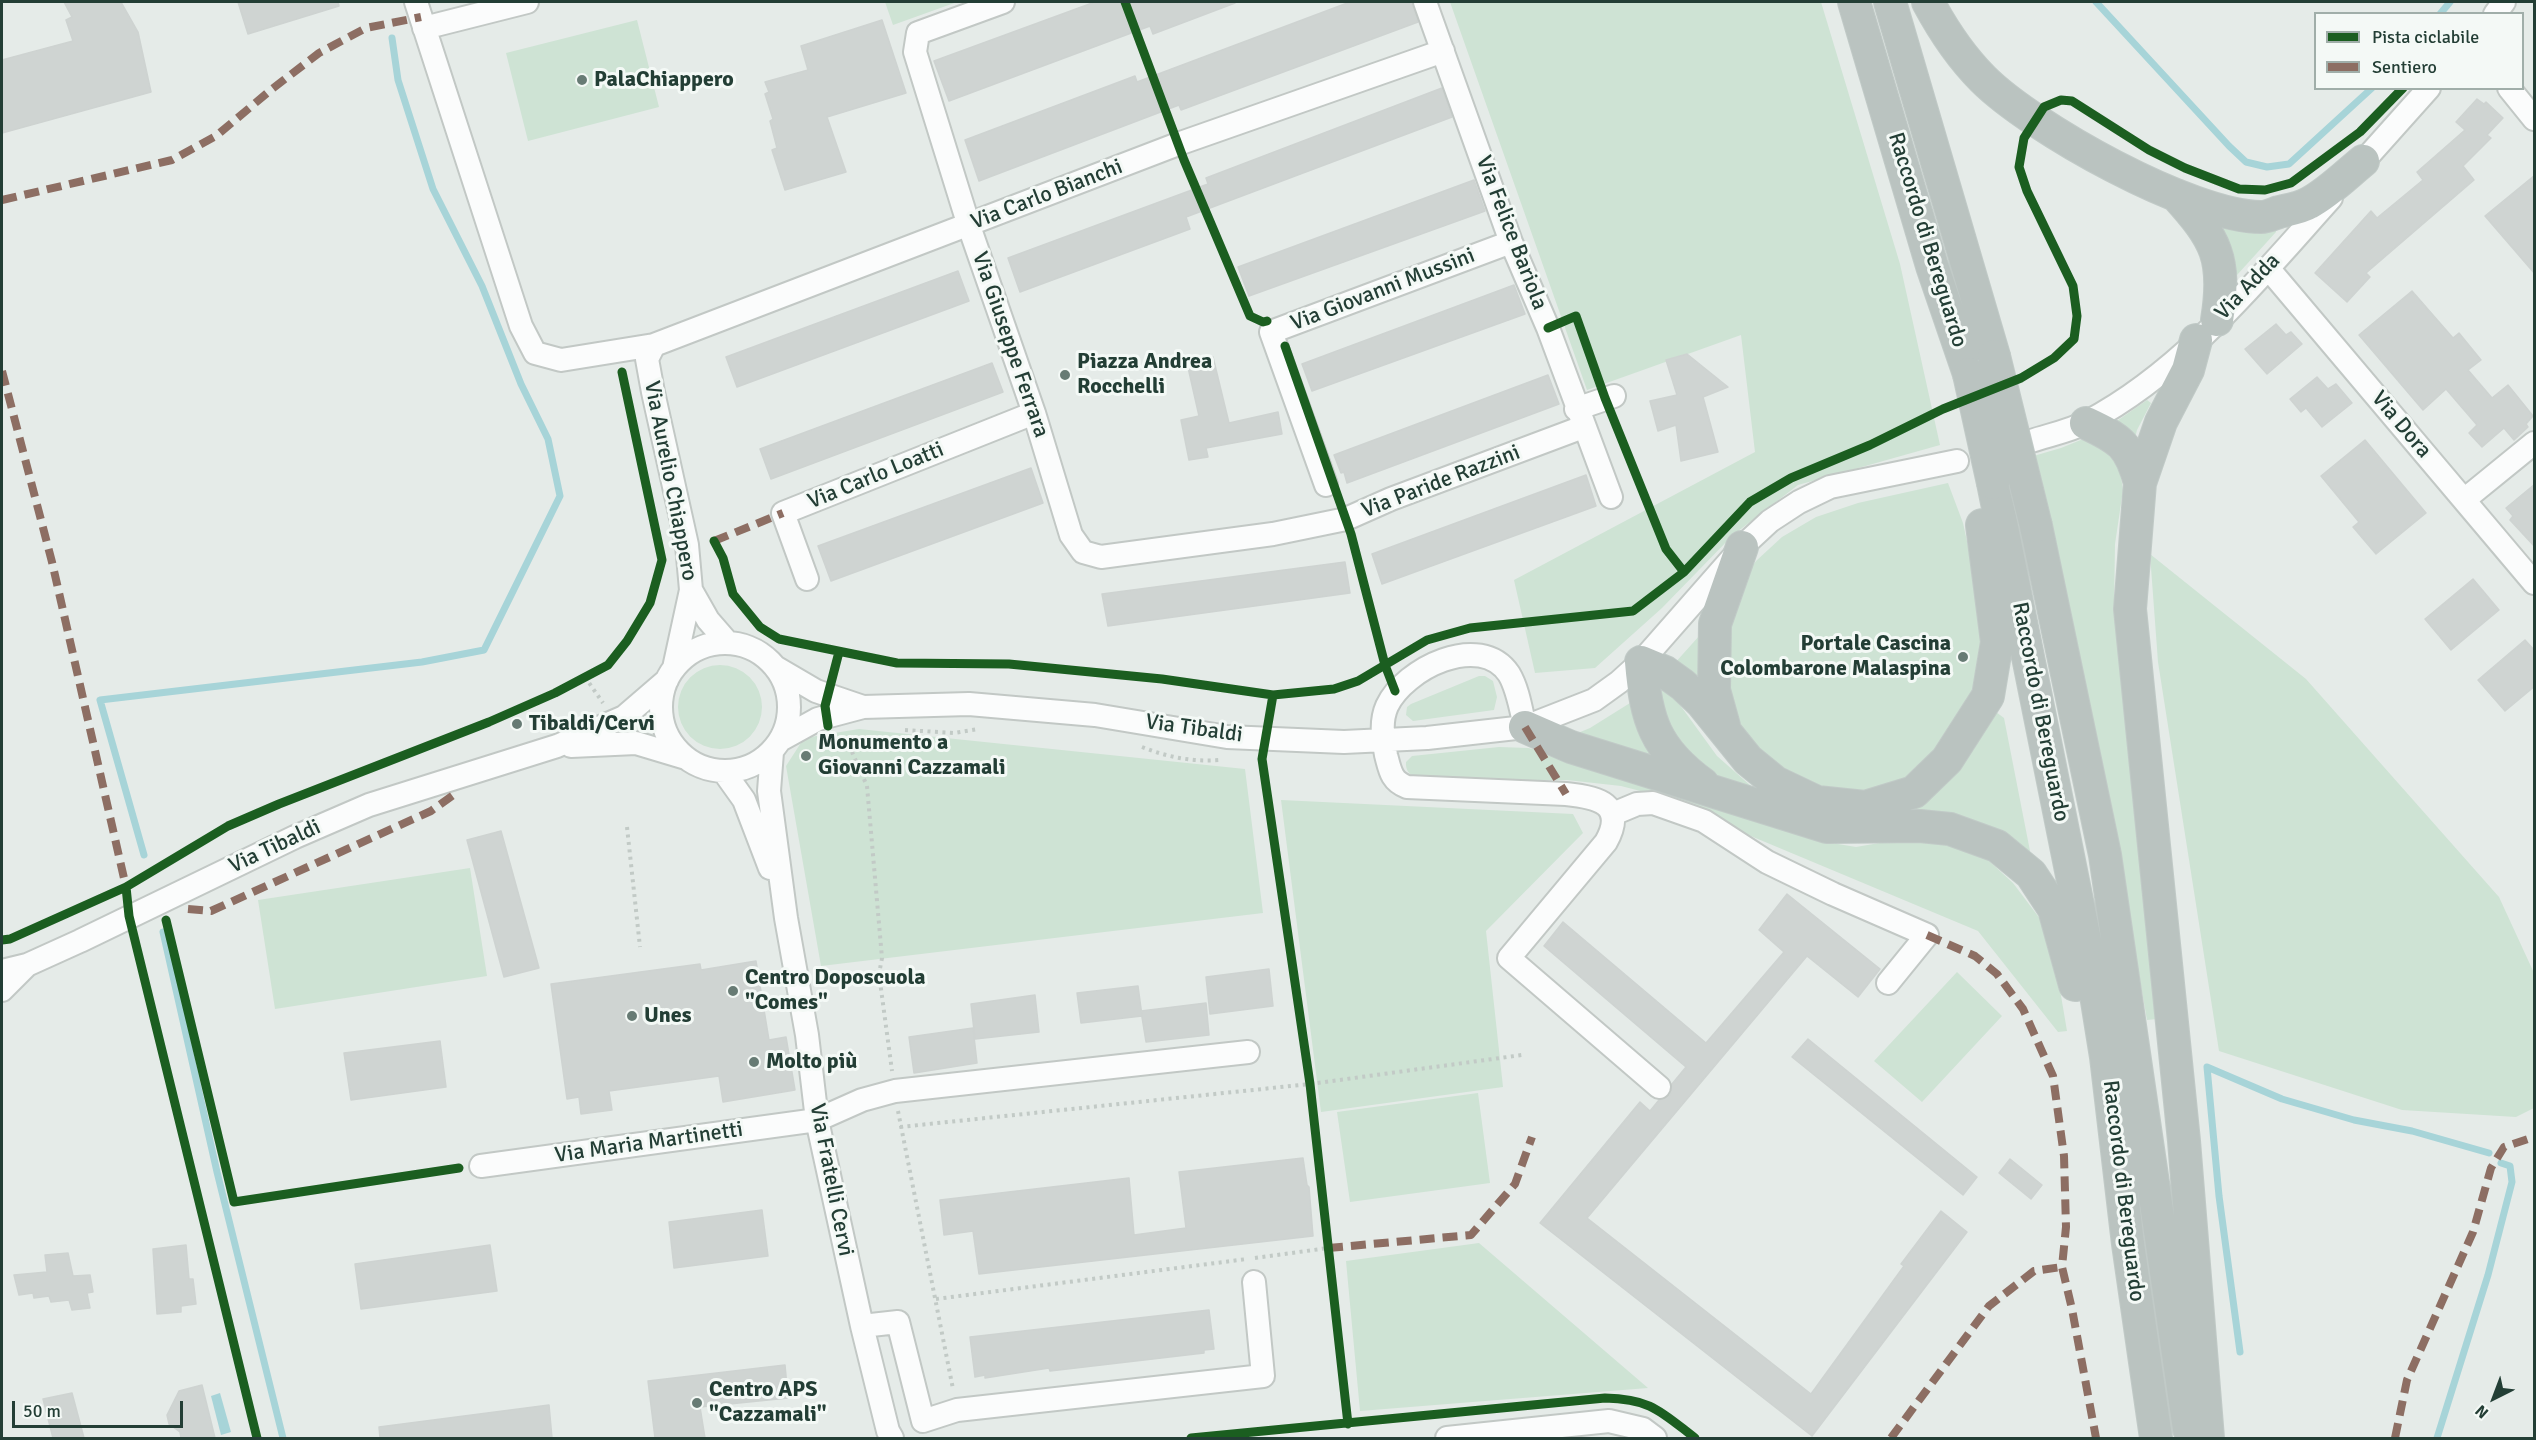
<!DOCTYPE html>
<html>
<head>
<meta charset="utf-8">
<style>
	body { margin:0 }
	#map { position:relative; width:2536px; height:1440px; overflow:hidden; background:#e5ebe8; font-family:Signika,sans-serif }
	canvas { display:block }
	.frame { position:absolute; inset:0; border:3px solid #233e35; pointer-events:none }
	.legend { position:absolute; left:2314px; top:12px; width:210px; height:78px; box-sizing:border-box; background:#f4f9f6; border:2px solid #a0aea9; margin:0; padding:8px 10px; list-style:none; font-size:18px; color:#233e35 }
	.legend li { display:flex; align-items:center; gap:12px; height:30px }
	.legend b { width:30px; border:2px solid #a0aea9 }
	.north { position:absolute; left:2464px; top:1368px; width:60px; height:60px; -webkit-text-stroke:4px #f4f9f6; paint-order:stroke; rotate:222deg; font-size:16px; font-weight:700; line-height:24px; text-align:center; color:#233e35 }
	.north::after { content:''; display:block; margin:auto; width:21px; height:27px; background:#233e35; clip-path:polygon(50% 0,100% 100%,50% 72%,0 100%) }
	.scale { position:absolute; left:12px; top:1401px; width:171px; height:27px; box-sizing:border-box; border:3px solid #233e35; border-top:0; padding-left:8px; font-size:18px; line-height:21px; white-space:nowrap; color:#233e35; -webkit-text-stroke:4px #f4f9f6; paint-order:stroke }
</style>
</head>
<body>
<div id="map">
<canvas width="2536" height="1440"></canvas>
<div class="frame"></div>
<ul class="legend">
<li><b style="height:8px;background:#1b5e20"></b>Pista ciclabile</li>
<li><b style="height:8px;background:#8d6e63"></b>Sentiero</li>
</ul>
<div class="north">N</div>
<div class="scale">50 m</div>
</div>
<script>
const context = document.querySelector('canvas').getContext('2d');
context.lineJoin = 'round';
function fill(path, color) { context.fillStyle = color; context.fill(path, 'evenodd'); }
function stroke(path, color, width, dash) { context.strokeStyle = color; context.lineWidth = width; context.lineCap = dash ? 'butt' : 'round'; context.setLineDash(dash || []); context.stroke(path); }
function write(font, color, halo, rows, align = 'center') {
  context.font = font + ' Signika,sans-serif'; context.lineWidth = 6; context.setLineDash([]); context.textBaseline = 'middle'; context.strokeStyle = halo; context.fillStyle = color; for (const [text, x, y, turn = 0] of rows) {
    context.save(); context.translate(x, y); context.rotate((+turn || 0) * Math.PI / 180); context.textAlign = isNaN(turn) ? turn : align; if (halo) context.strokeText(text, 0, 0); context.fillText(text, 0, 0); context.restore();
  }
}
fill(new Path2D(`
	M885,2h72l-64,23z
	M1450,2h371l79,262 40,181 -142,40 -65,50 -71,73 -67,60 -60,5 -21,-93 241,-128 -14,-117 -154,55z
	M637,20l22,87 -131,34 -22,-88z
	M2220,226l56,3v3l-39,43h-4z
	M2147,400l4,3 -14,27 -3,12 -20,-19z
	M2088,437l23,20 9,13 3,20 -8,54 -1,63 43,412 -10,1 -29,-164 -88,-399 31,-9z
	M1948,483l15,40 24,110 -10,58 -21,39 -50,50 -56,17 -63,-17 -51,-49 -15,-94 15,-48 20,-28 26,-24 34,-20 42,-14z
	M2150,554l156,125 193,218 35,76v135l-18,9 -114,-7 -183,-59 -61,-389z
	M1700,635l4,47 -30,-18z
	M678 707a42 42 0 1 1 84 0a42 42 0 1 1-84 0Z
	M1479,676h6l8,5 4,16 -3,13 -81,11 -7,-6 1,-8 4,-3z
	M1656,685l16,9 45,62 43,38 -33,-5 -62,-57z
	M1630,703l7,26 8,16 11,14 -83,-24 17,-7z
	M1996,712l8,6 26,133v6l-117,-44 -4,-4z
	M859,729l386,40 18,144 -442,53 -35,-200 18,-28z
	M1499,747l29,1 29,6 263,87 36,6 29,-5 38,-2 29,3 36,17 25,23 34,45 10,44 10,59 -9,1 -80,-101 -244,-102 -55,-28 -58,-15 -54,-6 -143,2c-10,-5 -19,-8 -18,-20l6,-6z
	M1281,800l292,14 10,19 -97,98 17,156 -182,25z
	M470,868l17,108 -212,33 -17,-109z
	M1957,972l45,44 -80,86 -48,-41z
	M1478,1093l12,90 -140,19 -13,-90z
	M1479,1243l169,145 -288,23 -14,-150z`), '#cee3d4');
fill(new Path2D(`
	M220,1393l11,39 -10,3 -10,-39z`), '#a7d4d8');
stroke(new Path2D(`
	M2096,2l133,144 17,16 21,5 22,-3 83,-76
	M2440,14l10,-12
	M144,855l-44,-155 322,-38 62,-12 76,-154 -12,-57 -27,-55 -39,-98 -49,-97 -35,-109 -6,-42
	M163,932l54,240 66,266
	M2240,1352l-21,-156 -12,-129 75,32 72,21 58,11 77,22
	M2437,1438l51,-163 24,-93 -2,-16 -9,-3`), '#a7d4d8', 7);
const building = new Path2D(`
	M64,2h57l17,30 13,60 -149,41v-73l71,-19 -7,-21 6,-3z
	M238,2h100l1,4 -91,28z
	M1095,2l140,1 -82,31 -3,-8 -201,75 -15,-40z
	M1350,2h62l6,20 -237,88 -2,-5 -200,76 -14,-41 170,-64 2,6z
	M882,20l24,73 -79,24 19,55 -61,18 -13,-40 5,-2 -7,-27 3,-2 -8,-25 4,-2 -4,-10 43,-12 -7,-24z
	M1442,88l10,29 -266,100 4,12 -170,63 -12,-34 200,-74 -2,-6z
	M2477,99l7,5 2,-2 17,16 -16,17 4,3 -28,28 11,14 -108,93 4,4 -23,25 -32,-29 56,-62 6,7 46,-38 -6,-8 48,-42 -9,-8z
	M2535,175v99l-50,-58z
	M1474,180l11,31 -236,85 -11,-29z
	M958,271l11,30 -232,86 -11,-30z
	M1514,285l11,29 -213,77 -10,-27z
	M2412,291l41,47 6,-5 22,27 -13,10 24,28 16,-13 25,31 -7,8 2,3 -14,13 -10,-12 -22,19 -13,-14 8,-8 -31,-36 -23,21 -64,-75z
	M2276,324l10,11 5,-3 11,12 -35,30 -22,-25z
	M1687,354l41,33 -25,10 15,55 -37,9 -5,-36 -18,6 -8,-30 27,-6 -11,-35z
	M1213,357l16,66 49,-11 4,22 -76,14 2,9 -19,3 -8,-40 18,-4 -12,-53z
	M992,363l11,29 -232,87 -11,-30z
	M1548,375l11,29 -212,79 -3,-11 -3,1 -7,-18z
	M2317,377l11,12 8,-5 16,19 -30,24 -16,-19 -5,4 -11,-13z
	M2365,440l61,73 -50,41 -23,-27 6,-5 -38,-46z
	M1031,468l12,35 -212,78 -13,-35z
	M1586,475l10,31 -214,78 -10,-30z
	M2535,484v63l-25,-27 3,-4 -7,-8z
	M1345,562l5,31 -242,33 -6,-32z
	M2473,579l26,31 -48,40 -26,-31z
	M2525,640l10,11v35l-30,25 -27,-31z
	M501,831l38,137 -35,9 -37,-137z
	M1787,894l93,75 -22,28 -51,-41 -220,262 224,176 93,-128 -3,-2 40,-53 26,21 -155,204 -272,-213 100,-121 10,9 9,-11 11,-5 2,-11 14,-17 -142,-121 19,-24 143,121 78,-91 -25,-22z
	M756,961l13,79 17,-3 9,53 -72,12 -4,-26 -110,15 3,19 -31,4 -2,-17 -12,2 -16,-115 149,-20 1,6z
	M1269,969l4,37 -63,8 -4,-37z
	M1138,986l4,30 -61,7 -4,-30z
	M1035,995l4,37 -64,7 -4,-35z
	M1206,1003l3,32 -63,7 -5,-31z
	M973,1028l4,35 -63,10 -5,-36z
	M1808,1039l169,138 -14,18 -171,-138z
	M440,1041l6,46 -95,13 -7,-47z
	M1303,1158l4,27 2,2 4,49 -334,38 -6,-43 -29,4 -4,-35 189,-22 5,57 52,-7 -7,-56z
	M2010,1159l32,26 -11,14 -32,-26z
	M762,1210l6,46 -94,12 -5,-46z
	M186,1245l3,34h4l3,25 -15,2v6l-24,2 -4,-65z
	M490,1245l7,46 -136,18 -6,-45z
	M68,1253l5,23 17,-1 3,17 -6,1 3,15 -18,2 -3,-10 -18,2 -2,-6 -15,2 -1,-5 -14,2 -5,-20 33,-3 -2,-17z
	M1209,1310l5,39 -10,1v3l-154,18 -1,-3 -64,10v-3l-10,2 -5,-40z
	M785,1365l3,33 -88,9 5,31h-50l-7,-57z
	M202,1385l13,53h-34l-1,-6 -11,-8 -2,-9 12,-24z
	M72,1393l12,45h-31l-10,-39z
	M549,1405l3,33h-172l-1,-11z`);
fill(building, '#cfd4d2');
stroke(building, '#ced3d1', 1.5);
const minor = new Path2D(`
	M416,2l105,324 14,27 26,7 93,-15 524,-201 265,-93
	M1003,2l-85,31 -3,19 54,174 65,187 37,122 12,17 18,5 172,-23 73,-15 45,-20 192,-72
	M1425,2l86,240 37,86 63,169
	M2495,14l9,-12
	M424,28l103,-26
	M2509,88l25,31
	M2353,173l76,-85
	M2268,268l266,315
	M654,345l-7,14 6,33 34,153 4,45 17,30 20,23
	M1576,409l38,-13
	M2031,441c18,-6 39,-10 56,-19 96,-50 173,-145 244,-224
	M1326,485l-55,-153 240,-90
	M2464,500l70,-57
	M807,579l-24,-66 251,-100
	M661 707a64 64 0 1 1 128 0a64 64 0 1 1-128 0Z
	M775,667l41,24 47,16
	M674,668l17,-78
	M1525,727c-4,-17 -7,-38 -16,-53 -29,-43 -105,-5 -122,32 -7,16 -4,32 -1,49 4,15 5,26 21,32l159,7c31,3 61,10 40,48l-97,116 150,129
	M780,740l38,-21 45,-12 106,-3 126,11 132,22 117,5 83,-4 98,-11 69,-27 25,-18 22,-20 101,-115 28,-26 29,-19 31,-15 127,-26
	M571,746l65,-3 50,15
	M772,752l-3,39 17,127 21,117 10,85 45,206 26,105 4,7
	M724,772l20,28 26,68
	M1613,814l24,-10 16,-1 51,18 63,41 66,32 94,41 -39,48
	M2,971l25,-6 53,-24 215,-104 74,-32 188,-59 67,-29 43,-37
	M2,990l25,-25
	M481,1166l336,-46 45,-20 33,-9 353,-39
	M862,1326l36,-4 25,99 34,-11 306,-34 -9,-94
	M1447,1438l162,-17 34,8 12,9`);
const highway = new Path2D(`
	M1854,2l78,264 37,108
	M1890,2l104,354
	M1928,2c15,28 32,54 55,77 49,49 208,138 278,138 6,0 12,-3 18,-5 9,-2 22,-4 30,-9 19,-10 37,-28 54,-42
	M2176,195c40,44 51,64 41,125
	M2196,340l-8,30 -27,52 -21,61 -10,126 54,532 24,297
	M2086,423c34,16 44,22 54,60
	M1993,483l103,512 10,62 22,187 28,194
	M2036,526l69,329 84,574
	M1724,726l-10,-36 1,-66 27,-77
	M1525,727l46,20 256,80 93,-1 30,3 47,17 34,28 23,35 21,76
	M1703,784c-48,-35 -57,-64 -62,-122l24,10 18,13 19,18 46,57 27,22 42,20 48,5 49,-15 33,-32 41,-64 9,-54 -15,-117`);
stroke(minor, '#c2c8c5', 26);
stroke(highway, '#c1cac7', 34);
stroke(new Path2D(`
	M585,677l18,26
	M905,730l49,3 24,-4
	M834,738l18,14 15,34 15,172 -3,16 13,97
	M1142,747c25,10 50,15 77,13
	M627,827l13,120
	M898,1111l55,278
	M900,1127l410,-43 212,-29
	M1255,1258l73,-10
	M936,1299l311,-40`), '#c2cac6', 4, [3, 4.5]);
stroke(minor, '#fbfcfc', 22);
stroke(highway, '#bac3c0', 32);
const highwayBridge = new Path2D(`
	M1994,356l42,170
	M1969,374l24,109`);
stroke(highwayBridge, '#c1cac7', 34, []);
stroke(highwayBridge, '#bac3c0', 32);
stroke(new Path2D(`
	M2,200l170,-40 44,-24 56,-47 47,-36 47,-25 55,-11
	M2,371l50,191 74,325
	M714,541l69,-28
	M1525,727l41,67
	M188,909l23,2 220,-100 25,-18
	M1927,935l48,21 22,18 26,35 30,67 11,80 2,71 -4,40 10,42 24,129
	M1328,1248l143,-13 44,-51 17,-47
	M1891,1438l98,-132 45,-35 28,-4
	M2395,1438l12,-58 66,-148 18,-64 13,-21 30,-10`), '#8d6e63', 8, [15, 8]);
stroke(new Path2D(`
	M1125,2l59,158 66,156 13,6 4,-1
	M1548,328l28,-12 29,82 61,151 18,23 66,-70 41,-24 79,-33 73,-36 78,-31 33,-20 20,-19 3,-23 -4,-30 -46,-95 -8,-24 5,-29 20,-31 17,-7 11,1 77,49 36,18 54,21 26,1 26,-7 69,-51 43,-44
	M1285,346l66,188 34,131 10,26
	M714,541l9,17 10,36 27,33 19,12 118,24 112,1 153,15 111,16 61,-6 24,-8 69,-41 43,-12 163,-17 51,-39
	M1273,695l-11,64 48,325 38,340
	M828,726l-3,-20 14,-54
	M126,887l3,29 128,522
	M166,920l68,282 225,-34
	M2,940l8,-1 116,-52 102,-61 51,-22 210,-82 66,-29 53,-28 19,-24 23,-38 12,-43 -40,-188
	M1191,1438l414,-40c46,1 55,13 90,40`), '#1b5e20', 9);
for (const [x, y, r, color] of [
	[582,80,6,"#677b74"],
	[1065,375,6,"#677b74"],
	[1963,657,6,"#677b74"],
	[517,724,6,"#677b74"],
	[806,756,6,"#677b74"],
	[733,991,6,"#677b74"],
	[632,1016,6,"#677b74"],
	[754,1062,6,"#677b74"],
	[697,1403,6,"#677b74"]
]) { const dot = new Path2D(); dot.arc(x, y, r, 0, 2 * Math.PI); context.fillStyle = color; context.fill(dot); stroke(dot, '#f4f9f6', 2); }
write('bold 22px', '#233e35', '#f4f9f6', [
	["PalaChiappero",594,80],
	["Piazza Andrea",1077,362],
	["Rocchelli",1077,387],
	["Portale Cascina",1951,644,"right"],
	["Colombarone Malaspina",1951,669,"right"],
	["Tibaldi/Cervi",529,724],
	["Monumento a",818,743],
	["Giovanni Cazzamali",818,768],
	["Centro Doposcuola",745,978],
	["\"Comes\"",745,1003],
	["Unes",644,1016],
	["Molto più",766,1062],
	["Centro APS",709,1390],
	["\"Cazzamali\"",709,1415]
], 'left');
write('22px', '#233e35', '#f4f9f6', [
	["Via Carlo Bianchi",1047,195,-21],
	["Via Felice Bariola",1511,233,69],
	["Raccordo di Bereguardo",1927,240,73],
	["Via Adda",2248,287,-46],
	["Via Giovanni Mussini",1383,290,-21],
	["Via Giuseppe Ferrara",1010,345,71],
	["Via Dora",2401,425,50],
	["Via Carlo Loatti",876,476,-22],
	["Via Aurelio Chiappero",670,481,79],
	["Via Paride Razzini",1441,482,-21],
	["Raccordo di Bereguardo",2040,712,79],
	["Via Tibaldi",1194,729,8],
	["Via Tibaldi",275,847,-25],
	["Via Maria Martinetti",649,1143,-8],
	["Via Fratelli Cervi",831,1180,79],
	["Raccordo di Bereguardo",2123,1191,83]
]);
</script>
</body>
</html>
